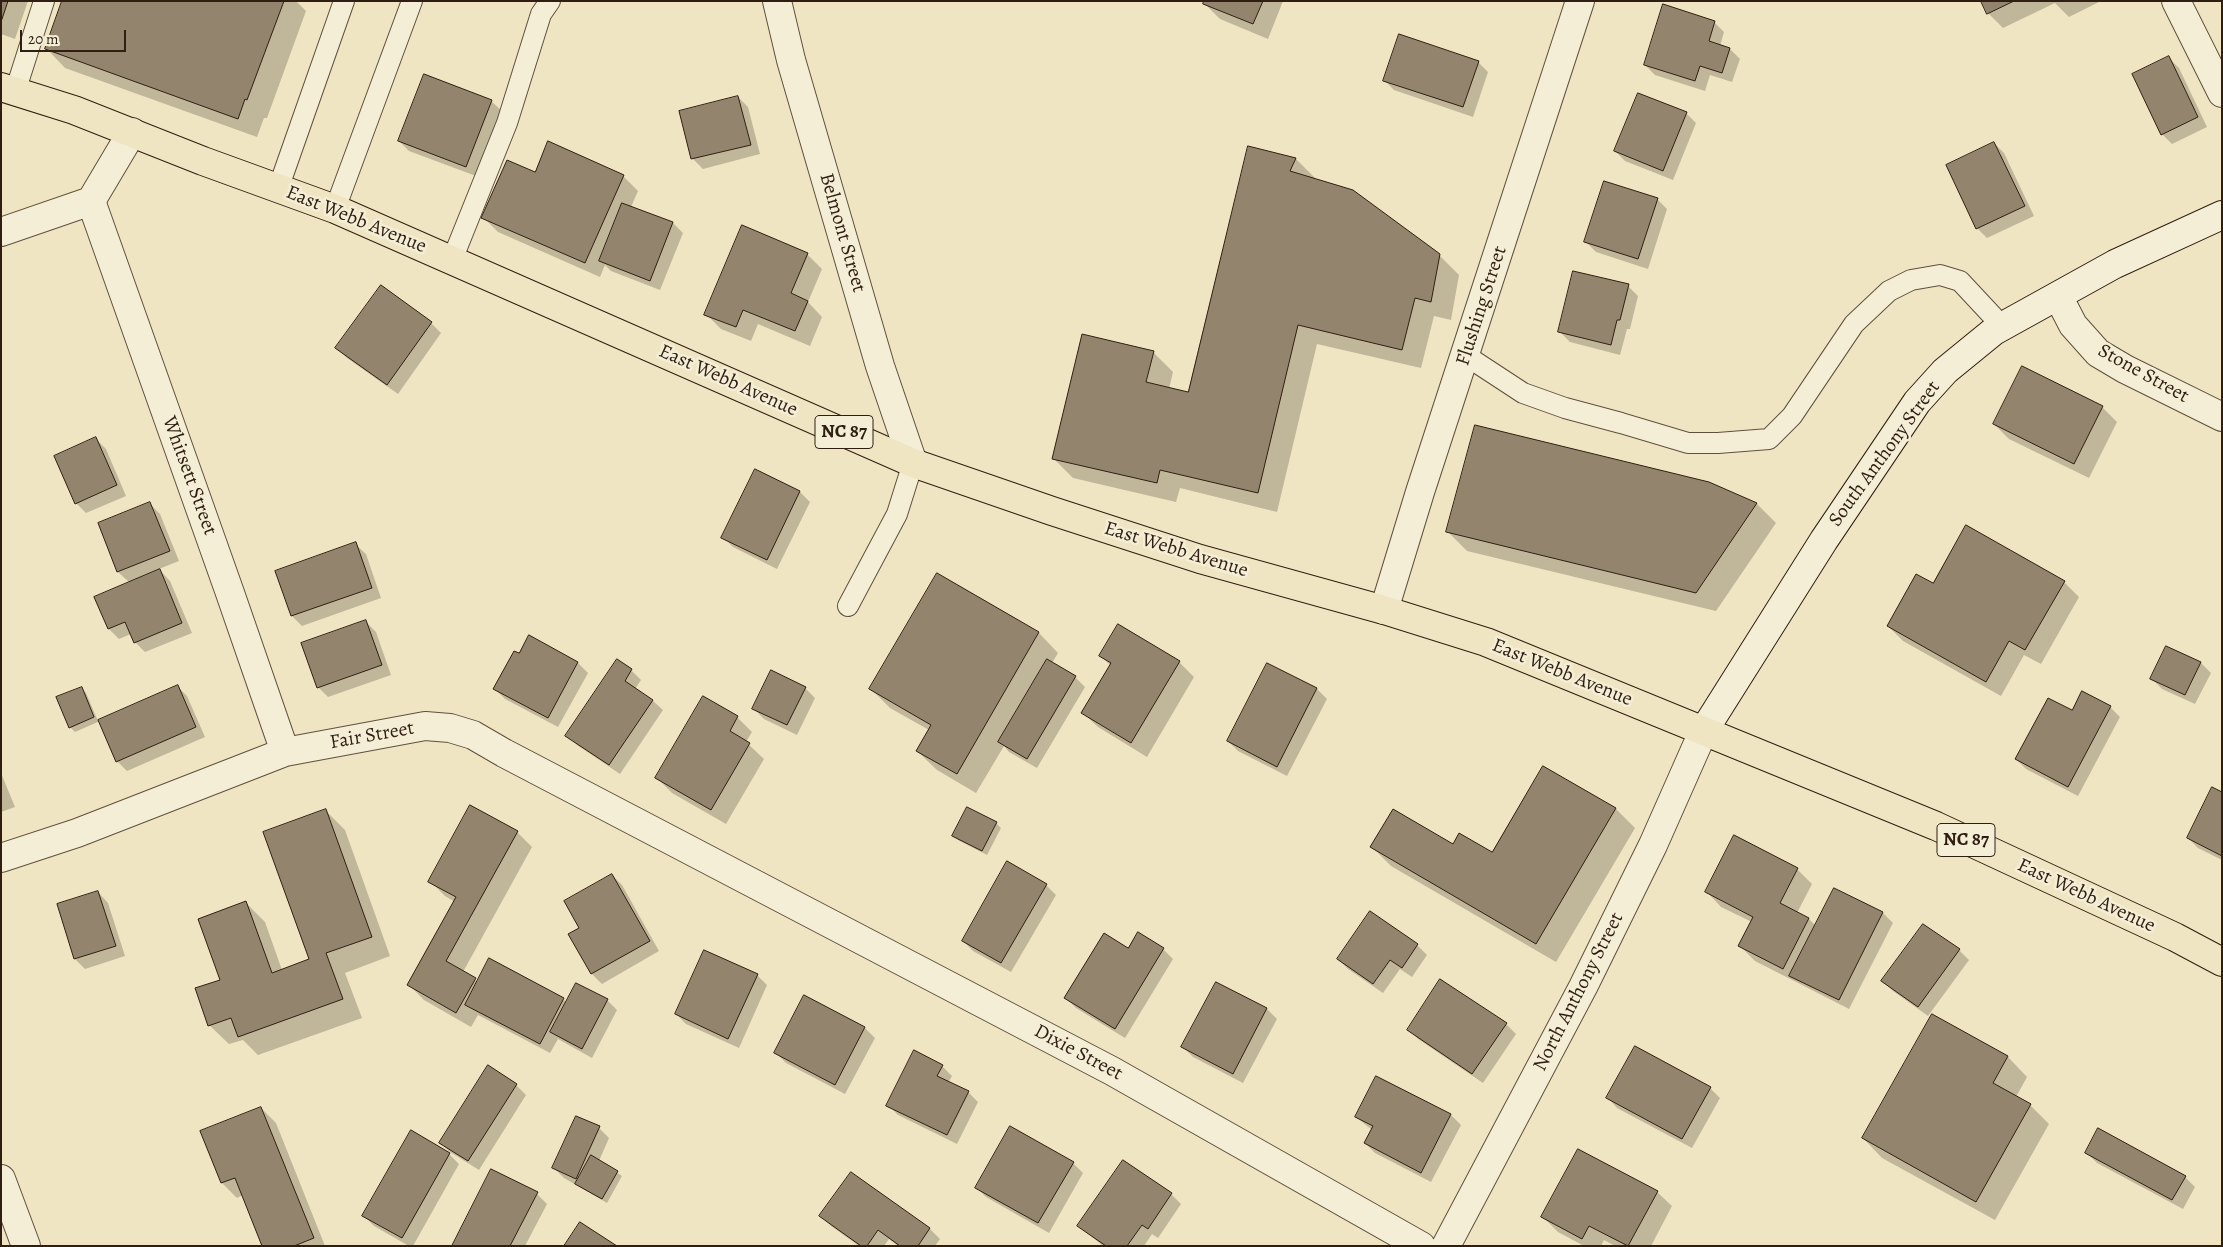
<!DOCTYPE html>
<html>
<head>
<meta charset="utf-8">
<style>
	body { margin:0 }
	#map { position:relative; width:2223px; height:1247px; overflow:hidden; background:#f0e5c2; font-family:Alegreya,serif }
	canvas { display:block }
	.frame { position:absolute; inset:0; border:2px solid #2f1e11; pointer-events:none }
	.scale { position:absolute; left:20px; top:30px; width:106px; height:22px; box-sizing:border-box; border:2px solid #2f1e11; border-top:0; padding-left:6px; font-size:15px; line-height:18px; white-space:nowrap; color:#2f1e11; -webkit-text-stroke:4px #f5eed7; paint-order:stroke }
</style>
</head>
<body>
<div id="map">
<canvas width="2223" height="1247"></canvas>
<div class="frame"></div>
<div class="scale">20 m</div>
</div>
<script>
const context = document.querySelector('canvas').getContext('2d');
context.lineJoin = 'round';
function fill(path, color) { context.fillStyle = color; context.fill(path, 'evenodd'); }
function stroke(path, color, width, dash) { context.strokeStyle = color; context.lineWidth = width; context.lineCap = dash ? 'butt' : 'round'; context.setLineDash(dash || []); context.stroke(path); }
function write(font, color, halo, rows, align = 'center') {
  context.font = font + ' Alegreya,serif'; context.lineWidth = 5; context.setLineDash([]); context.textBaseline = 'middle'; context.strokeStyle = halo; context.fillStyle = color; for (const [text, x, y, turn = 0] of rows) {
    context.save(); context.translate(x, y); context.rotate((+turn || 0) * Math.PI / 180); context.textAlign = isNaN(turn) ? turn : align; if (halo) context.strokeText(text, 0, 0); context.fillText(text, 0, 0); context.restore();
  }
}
fill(new Path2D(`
	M1,1h27l-13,38 -14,-5z
	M64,1h232l10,10 -39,107h-3l-7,19 -192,-69 -19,-20z
	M1206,1h77l-15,38 -48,-20 -15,-15z
	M1982,1h119l-32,16 -14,-14 -52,25 -15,-15z
	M1714,22l10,10 -4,14 10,3 10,10 -8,23 -22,-7 -5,16 -50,-16 -10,-10z
	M2169,58l10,10 28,59 -35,17 -10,-10z
	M1478,62l10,10 -15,45 -79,-27 -10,-10z
	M738,97l10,10 12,47 -57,15 -10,-10 -12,-47z
	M491,101l11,10 -26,65 -67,-25 -10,-10z
	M1686,113l10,10 -23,57 -48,-19 -10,-10z
	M1994,143l10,10 30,63 -47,22 -10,-10 -29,-62z
	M1249,148l47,11 19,19 -1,2 125,75 20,20 -8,45 -17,-4 -13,52 -104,-24 -40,168 -97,-24 -4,14 -103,-24 -20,-20 100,-106 20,20 -4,17 20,5z
	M535,173l88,3 15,15 -7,16 42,16 10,10 -23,57 -49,-19 -6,-6 -5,12 -102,-45 -15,-15z
	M1657,199l10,10 -19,60 -52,-17 -10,-10z
	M807,254l15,15 -14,33 14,15 -12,29 -52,-22 -7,17 -30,-12 -15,-15z
	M1628,286l10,10 -8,33h-3l-7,26 -50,-13 -10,-10z
	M381,287l50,36 10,10 -43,61 -51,-36 -10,-10z
	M2102,407l15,15 -28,56 -80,-39 -15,-15z
	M96,439l10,10 20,47 -40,17 -10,-10z
	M756,471l44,21 10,10 -33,67 -44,-22 -10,-10z
	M1708,484l49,20 19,19 -60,88 -249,-60 -19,-19z
	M150,504l10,10 19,47 -20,8 11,12 22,52 -47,19 -10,-10 -4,-8 -12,5 -10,-10 21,-46 -12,-11 -19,-48z
	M355,544l11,10 15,44 -79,28 -10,-10 -15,-45z
	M937,575l102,58 19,20 -6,10 23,14 10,10 -48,81 -28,-16 -5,-6 -28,47 -39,-23 -20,-19 12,-21 -39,-22 -19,-19z
	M2064,582l15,15 -38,67 -17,-9 -23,41 -98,-55 -15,-15 45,-41z
	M366,622l10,10 15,43 -63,22 -10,-10z
	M529,637l49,26 10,10 -30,54 -53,-28 -10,-10 24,-34z
	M1101,656l78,6 15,15 -47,80 -49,-30 -15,-14 28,-47z
	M2201,663l10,10 -16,31 -33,-15 -10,-10z
	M1268,665l49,24 10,10 -40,77 -49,-25 -10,-10z
	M631,670l10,10 -6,9 18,12 10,9 -43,64 -43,-29 -10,-10z
	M177,686l10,10 18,41 -78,34 -10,-10 -17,-40 -25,11 -5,-5 11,-39 5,5 12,28z
	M805,688l10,10 -18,37 -33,-16 -10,-10z
	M2083,692l27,15 10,10 -42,79 -52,-27 -10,-10 56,-47z
	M703,698l34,19 15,15 -6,10 18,17 -38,65 -54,-31 -15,-15z
	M1544,767l72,42 19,19 -79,134 -165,-96 -19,-19 81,-2 40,9z
	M1,773l14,34 -14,5z
	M2222,793v67l-24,-12 -10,-10z
	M326,811l19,19 45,126 -45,17 17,45 -104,37 -15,-15 -14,4 -20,-19 12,-45 25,-77 19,19 17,48 28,-10z
	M996,823l5,5 -14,27 -29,-15 -4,-4z
	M517,832l15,15 -69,125 15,10 12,-22 77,42 9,-17 31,15 10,10 -25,48 -34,-19 -8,14 -72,-38 -7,12 -47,-27 -15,-15 46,-83 -10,-6 -15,-15z
	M1797,869l15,15 -15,29 12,6 7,7 18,-37 49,24 10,10 -44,86 -94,-48 -15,-15 12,-24 -31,-15 -14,-15z
	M612,875l10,10 37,66 -57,33 -10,-10 -22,-39 11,-7z
	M1046,885l10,10 -45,77 -38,-21 -10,-10z
	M98,892l10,11 17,53 -40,13 -10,-10 -17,-54z
	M1417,945l10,10 -15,22 -12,-8 -17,24 -35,-24 -10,-10z
	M1128,949h35l10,10 -48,79 -49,-30 -10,-10z
	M1959,950l10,10 -41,56 -35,-25 -10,-10z
	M757,975l10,10 -28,63 -53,-24 -10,-10z
	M1216,983l51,26 10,10 -34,64 -50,-26 -10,-10z
	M1932,1015l76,42 19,20 -11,20 14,8 19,19 -54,96 -113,-62 -19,-20z
	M1506,1024l10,10 -33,49 -65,-44 -10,-10z
	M865,1028l10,10 -30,56 -59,-31 -10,-10z
	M942,1066l10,10 -4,7 20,9 10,10 -21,42 -59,-29 -10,-10z
	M1377,1077l74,38 10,10 -30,57 -56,-29 -10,-10 7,-13 -16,-13z
	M516,1085l10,10 -47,75 -29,-18 -10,-10z
	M1710,1088l10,10 -28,50 -75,-40 -9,-10z
	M261,1108l15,15 49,123h-62l-20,-51 -6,3 -15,-15z
	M599,1128l10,10 -10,23 23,15 -15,27 -43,-25 -10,-10z
	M2087,1153l98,24 10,10 -12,22 -86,-46z
	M449,1154l10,10 -46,82h-4l-35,-20 -10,-10z
	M1123,1162l48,32 10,10 -23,34 -6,-4 -8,12h-41l-24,-20z
	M1073,1163l10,10 -34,60 -63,-36 -10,-10z
	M851,1174l79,55 10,10 -5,7h-37l-9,-7 -5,7h-25l-28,-20 -10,-10z
	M1657,1192l15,14 -21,40h-36l-11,-6 -3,6h-17l-26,-14 -15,-15z
	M537,1194l10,10 -22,42h-72z`), '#0003');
const building = new Path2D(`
	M1,1h7l-7,21z
	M62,1h222l-37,99 -2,-1 -7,20 -193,-70z
	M1204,1h59l-10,23 -50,-20z
	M1981,1h33l-27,13z
	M1663,4l52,17 -6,20 21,7 -8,25 -22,-7 -5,15 -51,-16z
	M1399,34l80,27 -16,46 -80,-26z
	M2169,56l29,61 -37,18 -29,-61z
	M424,74l68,26 -26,67 -68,-26z
	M1638,93l49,19 -24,59 -49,-20z
	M738,96l13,49 -60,14 -12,-48z
	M548,141l76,34 -39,88 -104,-45 26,-58 28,12z
	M1994,142l31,64 -49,23 -30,-64z
	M1248,146l48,12 -6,13 63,19 87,64 -9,48 -16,-4 -13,52 -104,-25 -40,168 -98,-23 -3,13 -105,-24 30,-125 72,17 -8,31 42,10z
	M1604,181l54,17 -20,61 -54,-17z
	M622,203l51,19 -23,59 -51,-20z
	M742,225l66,28 -17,40 17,8 -13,30 -52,-21 -7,17 -32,-12z
	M1573,271l56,13 -9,36h-3l-6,25 -53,-13z
	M381,285l51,37 -45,63 -52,-37z
	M2022,366l81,40 -29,58 -81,-40z
	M1475,425l234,57 48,21 -61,90 -250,-61z
	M96,437l21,48 -42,19 -21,-48z
	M755,469l45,22 -33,69 -46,-22z
	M150,502l20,49 -53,21 -19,-49z
	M1966,525l99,56 -40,69 -16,-9 -23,41 -99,-56 29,-52 17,9z
	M356,542l16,46 -81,28 -16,-45z
	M160,569l22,54 -48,20 -9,-21 -17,7 -14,-32z
	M937,573l102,59 -82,142 -41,-23 15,-26 -62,-36z
	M366,620l16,45 -65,23 -16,-45z
	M1118,624l62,37 -49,82 -50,-30 30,-50 -12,-7z
	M529,635l49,27 -30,56 -55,-29 21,-38 5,2z
	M2166,646l35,16 -16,33 -35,-16z
	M617,659l15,10 -7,12 28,19 -44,65 -44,-29z
	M1047,659l29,17 -49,83 -29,-17z
	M1267,663l50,25 -40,79 -50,-26z
	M771,670l35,17 -19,38 -35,-16z
	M178,685l18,42 -80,35 -18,-42z
	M82,687l12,30 -25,11 -13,-31z
	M2082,691l29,15 -43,81 -53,-28 33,-61 24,12z
	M703,696l35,20 -8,15 20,12 -39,67 -56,-32z
	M1543,766l73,42 -80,136 -166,-97 23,-38 60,35 6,-11 33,19z
	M2212,787l10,5v64l-35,-18z
	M470,805l48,26 -72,130 30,17 -20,35 -49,-28 49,-88 -28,-15z
	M967,807l30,15 -15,29 -30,-15z
	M326,809l46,128 -46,16 17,46 -105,38 -7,-19 -23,8 -13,-38 25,-8 -22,-61 48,-18 26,72 37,-14 -46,-127z
	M1734,835l64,33 -18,35 29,15 -26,51 -45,-23 15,-29 -48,-25z
	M1007,861l40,23 -46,79 -39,-22z
	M612,874l38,67 -59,33 -23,-40 11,-6 -15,-27z
	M1834,888l49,24 -44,88 -50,-24z
	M98,891l18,55 -42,13 -17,-55z
	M1370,911l48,33 -16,24 -12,-8 -17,24 -36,-25z
	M1923,924l37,25 -42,58 -37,-26z
	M1138,932l26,16 -49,81 -51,-31 40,-65 24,15z
	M704,950l54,24 -30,65 -53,-25z
	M489,958l75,40 -24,46 -75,-39z
	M1440,979l67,44 -35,51 -65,-44z
	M1216,982l51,26 -34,66 -52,-27z
	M576,983l32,16 -26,50 -32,-17z
	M804,995l61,32 -30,58 -61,-32z
	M1932,1014l76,42 -15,27 38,21 -55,98 -114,-64z
	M1635,1046l76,41 -29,52 -76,-41z
	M914,1050l29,15 -6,11 32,15 -22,44 -61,-29z
	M488,1065l29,19 -49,77 -29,-18z
	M1376,1076l75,38 -30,59 -57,-30 9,-17 -18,-9z
	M261,1107l53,131 -20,8h-32l-27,-68 -14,5 -21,-52z
	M576,1116l24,10 -24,53 -24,-11z
	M1010,1126l64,36 -36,61 -63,-35z
	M2098,1128l88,48 -14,24 -87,-47z
	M411,1130l39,23 -48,85 -40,-22z
	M1578,1149l80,42 -30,55 -39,-20 -7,13 -41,-22z
	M591,1155l27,16 -16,28 -27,-15z
	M1123,1160l49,33 -24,36 -6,-4 -15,21h-21l-29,-20z
	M491,1169l47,23 -28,54h-58z
	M851,1172l79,56 -12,18h-18l-22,-16 -11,16h-6l-42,-30z
	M580,1222l37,24h-53z`);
fill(building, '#93856d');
stroke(building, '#2f1e11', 1);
const service = new Path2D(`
	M15,92l29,-91
	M278,189l66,-188
	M335,209l77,-208
	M452,260l55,-137 34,-109 9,-13
	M1465,355l58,38 42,15 56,15 67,20h30l51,-4 23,-23 62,-92 35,-33 22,-11 29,-5 20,6 42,45
	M848,606l49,-92 16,-51`);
const minor = new Path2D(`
	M2176,1l46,92
	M91,201l139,392 55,159
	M2058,296l15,29 25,28 27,16 97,48
	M1384,610l36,-118 160,-491
	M1,858l76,-25 208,-81 140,-26 25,2 23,7 31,18 608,318 309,175
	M1,1179l25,67
	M1446,1246l137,-259 70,-142 50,-113`);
const tertiary = new Path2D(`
	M777,1l14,59 89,306 33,97
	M1,232l90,-31 41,-69`);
const secondary = new Path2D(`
	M1703,732l121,-192 93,-138 28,-31 49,-40 121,-67 107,-49`);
const trunk = new Path2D(`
	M1,87l73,23 129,51 132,48 578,254 139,48 148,48 184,51 102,32 450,184 239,111 47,25`);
stroke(service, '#5f503d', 22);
stroke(minor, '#5f503d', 30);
stroke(tertiary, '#5f503d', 30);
stroke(secondary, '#2f1e11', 30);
stroke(trunk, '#2f1e11', 30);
stroke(service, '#f5eed7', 20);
stroke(minor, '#f5eed7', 28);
stroke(tertiary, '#f5eed7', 28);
stroke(secondary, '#f5eed7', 28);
stroke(trunk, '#f0e5c2', 28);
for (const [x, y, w] of [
	[844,432,58],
	[1966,840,58]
]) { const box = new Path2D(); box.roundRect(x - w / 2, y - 16.5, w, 33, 4); context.fillStyle = '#f5eed7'; context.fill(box); stroke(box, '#2f1e11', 1); }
write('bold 19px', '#2f1e11', null, [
	["NC 87",844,432],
	["NC 87",1966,840]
]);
write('20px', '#2f1e11', '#f5eed7', [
	["East Webb Avenue",356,220,22],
	["Belmont Street",842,233,74],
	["Flushing Street",1482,306,-72],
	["Stone Street",2143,374,29],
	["East Webb Avenue",728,381,24],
	["South Anthony Street",1885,454,-54],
	["Whitsett Street",189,476,70],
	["East Webb Avenue",1176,550,17],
	["East Webb Avenue",1562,673,22],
	["Fair Street",372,736,-10],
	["East Webb Avenue",2086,896,25],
	["North Anthony Street",1579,992,-63],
	["Dixie Street",1078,1053,28]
]);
</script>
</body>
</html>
